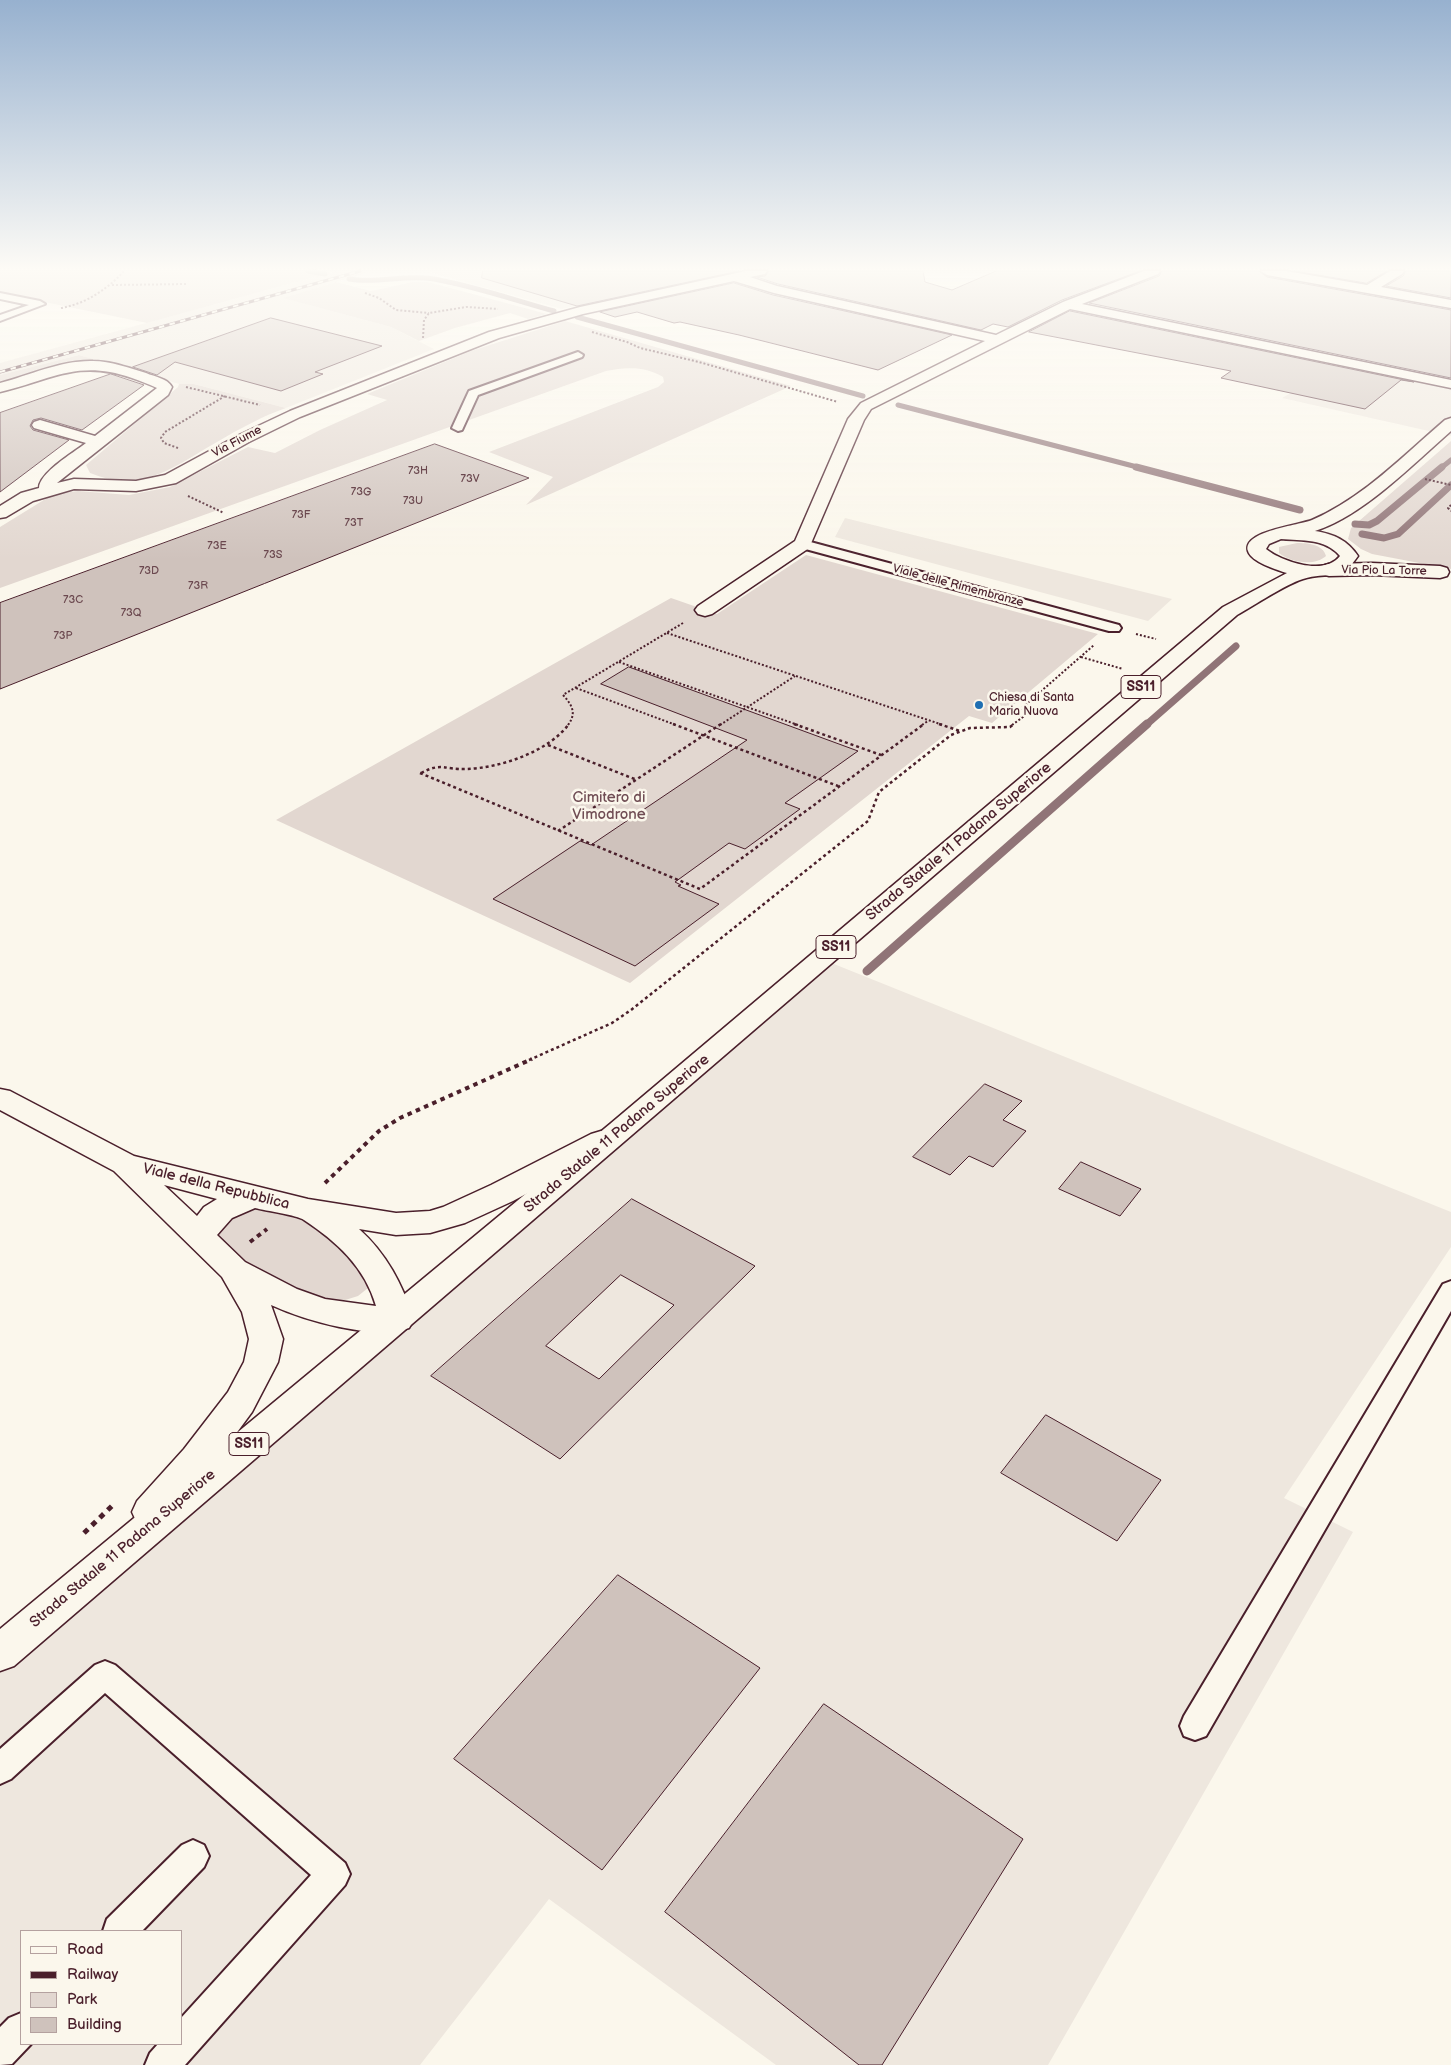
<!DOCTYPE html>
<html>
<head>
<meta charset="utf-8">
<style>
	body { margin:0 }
	#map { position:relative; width:1451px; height:2065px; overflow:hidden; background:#fbf7ec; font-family:"Balsamiq Sans",sans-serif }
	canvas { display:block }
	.legend { position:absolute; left:20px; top:1930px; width:162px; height:115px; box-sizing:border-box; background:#fbf7ec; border:1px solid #b4a19f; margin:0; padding:6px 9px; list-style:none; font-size:15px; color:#4a1f2b }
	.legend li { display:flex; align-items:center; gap:10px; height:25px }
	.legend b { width:25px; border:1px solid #b4a19f }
</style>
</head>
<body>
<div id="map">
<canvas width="1451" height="2065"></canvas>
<ul class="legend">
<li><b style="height:6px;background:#fbf7ec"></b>Road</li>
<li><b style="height:6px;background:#4a1f2b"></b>Railway</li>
<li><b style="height:14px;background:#e2d7d0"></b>Park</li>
<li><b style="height:14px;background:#cfc2bc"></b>Building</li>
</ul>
</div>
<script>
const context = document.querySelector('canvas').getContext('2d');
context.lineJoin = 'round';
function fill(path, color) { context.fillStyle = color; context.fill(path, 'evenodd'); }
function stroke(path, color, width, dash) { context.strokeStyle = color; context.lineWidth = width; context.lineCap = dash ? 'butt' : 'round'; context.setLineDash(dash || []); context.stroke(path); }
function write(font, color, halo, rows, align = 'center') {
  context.font = font + ' "Balsamiq Sans",sans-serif'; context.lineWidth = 5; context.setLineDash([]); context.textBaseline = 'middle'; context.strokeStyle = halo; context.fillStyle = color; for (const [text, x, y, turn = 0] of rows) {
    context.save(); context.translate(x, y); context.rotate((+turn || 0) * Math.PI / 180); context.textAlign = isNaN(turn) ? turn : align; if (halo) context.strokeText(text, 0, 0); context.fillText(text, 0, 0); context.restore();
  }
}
fill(new Path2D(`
	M336,271h36l-88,27 107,29 43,22 -148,59 -92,-24h-15l-100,-29 -79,20v-12z
	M425,271h240l-66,29 -37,9z
	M1341,364l110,20v52l-169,-38z
	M845,518l307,76 20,5 -24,22 -313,-84z
	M829,962l622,250v35l-167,251 69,34 -305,533h-272l-227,-166 -129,166h-420v-393zM21,1931h160v113h-160z`), '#eee7de');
fill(new Path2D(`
	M0,271h336l-189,52 -147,-30z
	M336,282l35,9 42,-9h15l119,32 -19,5 -18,-6 -55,15 -36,13 -28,-14 -108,-29z
	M565,321l226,65 -265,119 27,-28 -64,-25 169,-65 6,-5 -1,-5c-18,-11 -37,-10 -57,-6l-606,217v-61l47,-29 15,-5 16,-2 51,4 41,-8 78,-40 27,6 45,-23 67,-30 -20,-6 104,-43z
	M79,355l18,5 -30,3 -67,20v-8z
	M179,384h15l92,24c-23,8 -47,21 -69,34 -44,25 -74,52 -127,31l-4,-8 92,-78z
	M1451,441v128l-79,-15 -11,-5 -13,-10 3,-11z
	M1297,543c10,0 26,1 29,13 -12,11 -36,6 -47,-3v-6z
	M806,555l292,79 -106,89 -23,-7 -339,267 -354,-163 395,-222 46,16z
	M251,1205l50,15 25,10 43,45 -1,13 -10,8 -16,5h-27l-50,-20 -51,-46v-9z`), '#e2d7d0');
stroke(new Path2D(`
	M308,271l17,3
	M349,279c28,5 57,-5 85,0 40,7 80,21 120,32
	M577,317l286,79
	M898,405l243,63
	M1441,468l10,-8`), '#907477', 5);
stroke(new Path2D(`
	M1136,467l164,43
	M1355,524l14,1 8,-4 65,-54
	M1362,534l22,4 14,-4 53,-49
	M1146,725l90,-79`), '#907477', 7);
stroke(new Path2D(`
	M867,971l280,-247`), '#907477', 9);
const building = new Path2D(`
	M483,271h256l-162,35 -95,-28z
	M769,271h154l2,11 27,8 44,-19h144l-78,29 -54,27 -15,-3 -12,6 -203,-46 -21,-7 8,-1z
	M1162,271h97l8,6 184,33v68l-362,-75 70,-27z
	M1294,271h93l-20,12z
	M1406,271h45v27l-65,-12 17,-10z
	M734,283l39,12 179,40 -74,35 -139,-35 -59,-13 -6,1 -37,-11 -22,5 -15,-5z
	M1070,311l344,71 -13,-2 -36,29 -144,-31 10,-7 -202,-39z
	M271,318l111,28 -67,26 8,2 -42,17 -106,-29 -18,13 -24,-8z
	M111,374l33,11 -62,45 -41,-12 -8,2 -3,6 3,4 36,10 -69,52v-79z
	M435,444l94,34 -529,211v-86z
	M629,667l229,84 -73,52 15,6 -55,40 -16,-6 -54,39 6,3 -3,1 41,18 -84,62 -142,-67 87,-58 11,4 156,-105 -146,-56z
	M985,1084l37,17 -19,19 23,11 -33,36 -24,-11 -19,19 -37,-18z
	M1081,1162l60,27 -21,27 -61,-27z
	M632,1199l123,67 -195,193 -129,-83zM621,1275l53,30 -75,74 -53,-33z
	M1046,1415l115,65 -44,61 -116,-68z
	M618,1575l142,93 -158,202 -148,-111z
	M824,1704l199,135 -141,226h-23l-194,-153z`);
fill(building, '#cfc2bc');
stroke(building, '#4a1f2b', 1);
const lane = new Path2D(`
	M0,293l40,8 5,3 -45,17v-6l29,-10 -29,-6z
	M578,352l5,3 -1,2 -104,38 -16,35 -4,1 -6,-3 17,-37z
	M803,540l316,85 2,3 -2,3h-10l-311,-84 -2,-3z
	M1451,1281v30l-245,425 -11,4 -11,-4 -4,-10 4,-10 259,-432z
	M105,1661l10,4 230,198 5,11 -5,11 -160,180h-40l5,-12 8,-9h23v-26l130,-143 -206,-182 -94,86 -11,5v-35l95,-84z
	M193,1840l11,5 5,11 -5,11 -62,64h-39l4,-12 75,-74z
	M21,2013v31h10l-19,20 -12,1v-38l9,-9z`);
const street = new Path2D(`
	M746,271h21l-2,3 -15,3 27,9 219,49 67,-33 81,-31h16l-2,3 -76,30 369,76v8l-381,-79 -199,100 -7,11 -55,128 -97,66 -7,2 -7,-2 -3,-4 3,-4 97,-65 53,-122 13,-16 124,-62 -211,-48 -40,-12 -151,33 -84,24 -199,79 -51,25 -73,41 -40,8 -62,-2 -41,12 -27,16 -6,1v-12l21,-13 18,-5c0,-15 34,-35 47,-45l-52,-15 -2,-3 2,-3 6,-2 55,16 62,-48c-8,-4 -17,-7 -25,-10 -55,-19 -80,2 -132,14v-9c30,-8 62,-23 93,-22 18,0 36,7 53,12 9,4 21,5 26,14l-4,8 -111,88 17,-4 62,2 29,-6 72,-39 53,-25 199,-79 91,-25z
	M1261,271h25l81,14 23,-14h14l-2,3 -21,13 70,13v8l-184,-33z
	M0,1089l10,2 124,65 174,43 88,14 34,-2 13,-4 48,-22 100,-51 10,-3 10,3 5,7 -5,7 -98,53 -48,22 -35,10 -34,2 -37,-6c28,25 43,55 55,90l-5,9c-37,12 -103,-7 -138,-23l12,34 -5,23 -26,50 -42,57 -47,54 -13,5 -13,-5 -5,-11 5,-11 47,-52 44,-57 16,-30 5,-23 -7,-27 -20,-35 -108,-106 -114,-61zM164,1185l53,14 -13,8 -7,9zM255,1208c11,3 42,7 49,12 32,21 61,47 72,86l-51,-7 -28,-10 -52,-27 -28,-27 15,-17z`);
const secondary = new Path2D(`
	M1372,563l68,3 7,2 2,4 -2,4 -7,2 -68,-3 -43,1 -7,-2 -2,-4 2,-4 7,-2z`);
const primary = new Path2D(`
	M1451,418v13c-38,33 -88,85 -136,100 19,3 32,9 43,25 -18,27 -30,15 -55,23 -19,6 -48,26 -66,36l-1223,1051 -14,5v-42l610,-505 613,-517 64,-34c-10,-3 -36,-11 -39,-22 -6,-20 52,-26 64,-31 51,-22 92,-65 133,-100zM1281,539c21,2 44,-1 59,17 -15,20 -58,6 -74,-7l3,-5z`);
stroke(lane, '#4a1f2b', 4);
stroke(street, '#4a1f2b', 3);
stroke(secondary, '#4a1f2b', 3);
stroke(primary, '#4a1f2b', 3);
stroke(new Path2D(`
	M112,285l75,-1
	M365,293l14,5 17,12 33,3
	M61,308c24,-4 47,-19 63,-37
	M592,332l35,10 13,6 59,14 139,40
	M423,338l1,-18 5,-7 37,-6 32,2
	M186,387l74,18
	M178,448l-14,-5 -3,-5 4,-6 60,-36
	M1425,479l26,6
	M188,496l36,17
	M1451,505l-3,3 3,3
	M667,633l276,92
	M1136,634l20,5
	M1081,657l42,12
	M619,662l179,63
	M576,688l100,37
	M568,725c9,-12 4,-20 -5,-30l120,-72
	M720,725l75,-49
	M922,725l6,-4
	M1012,725l11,-8 -8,-3 79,-69`), '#4a1f2b', 2, [2, 2]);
stroke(new Path2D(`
	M673,724l165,62
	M794,724l87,31
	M939,724l21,7
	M548,745l89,35
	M420,773l280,116 224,-165
	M421,773c21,-11 24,-3 45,-4 34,-1 82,-17 103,-45
	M558,831l163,-107
	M529,1060l83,-37 19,-13 237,-189 11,-29 72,-57 19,-7 40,-1 4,-3`), '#4a1f2b', 2.5, [3, 3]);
stroke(new Path2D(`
	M325,1183l54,-52 21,-13 132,-59
	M250,1242l17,-13`), '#4a1f2b', 4, [4.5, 4.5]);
stroke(new Path2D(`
	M84,1533l31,-30`), '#4a1f2b', 5, [5.5, 5.5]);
fill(lane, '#fbf7ec');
fill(street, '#fbf7ec');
fill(secondary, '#fbf7ec');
fill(primary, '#fbf7ec');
const rail = new Path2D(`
	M0,372l360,-101`);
stroke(rail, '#4a1f2b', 3);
stroke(rail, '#fbf7ec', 2, [5.5]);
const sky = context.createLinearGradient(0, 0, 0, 560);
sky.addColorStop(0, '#97b1cf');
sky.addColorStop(0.48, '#fdfbf6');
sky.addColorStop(1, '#fdfbf600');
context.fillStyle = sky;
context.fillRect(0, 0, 1451, 560);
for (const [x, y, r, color] of [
	[979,705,5,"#1f6fb2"]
]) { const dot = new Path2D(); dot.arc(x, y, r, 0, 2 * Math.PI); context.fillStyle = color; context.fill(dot); stroke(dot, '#fbf7ec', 2); }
write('11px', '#6b484f', null, [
	["73H",418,471],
	["73V",470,479],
	["73G",361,492],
	["73U",413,501],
	["73F",301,515],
	["73T",354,523],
	["73E",217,546],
	["73S",273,555],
	["73D",149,571],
	["73R",198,586],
	["73C",73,600],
	["73Q",131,613],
	["73P",63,636]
]);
write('12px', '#4a1f2b', '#fbf7ec', [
	["Via Fiume",237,442,-28],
	["Via Pio La Torre",1384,571,1],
	["Viale delle Rimembranze",958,586,15]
]);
write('12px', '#4a1f2b', '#fbf7ec', [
	["Chiesa di Santa",989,698],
	["Maria Nuova",989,712]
], 'left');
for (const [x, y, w] of [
	[1141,687,40],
	[836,947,40],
	[249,1444,40]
]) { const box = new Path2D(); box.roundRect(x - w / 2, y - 11.5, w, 23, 4); context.fillStyle = '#fbf7ec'; context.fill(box); stroke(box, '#4a1f2b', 1); }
write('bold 14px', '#4a1f2b', null, [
	["SS11",1141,687],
	["SS11",836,947],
	["SS11",249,1444]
]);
write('15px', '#704d54', '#fbf7ec', [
	["Cimitero di",609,798],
	["Vimodrone",609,815]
]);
write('15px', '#4a1f2b', '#fbf7ec', [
	["Strada Statale 11 Padana Superiore",959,842,-40],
	["Strada Statale 11 Padana Superiore",617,1134,-40],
	["Viale della Repubblica",216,1187,14],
	["Strada Statale 11 Padana Superiore",123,1549,-40]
]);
</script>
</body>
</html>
